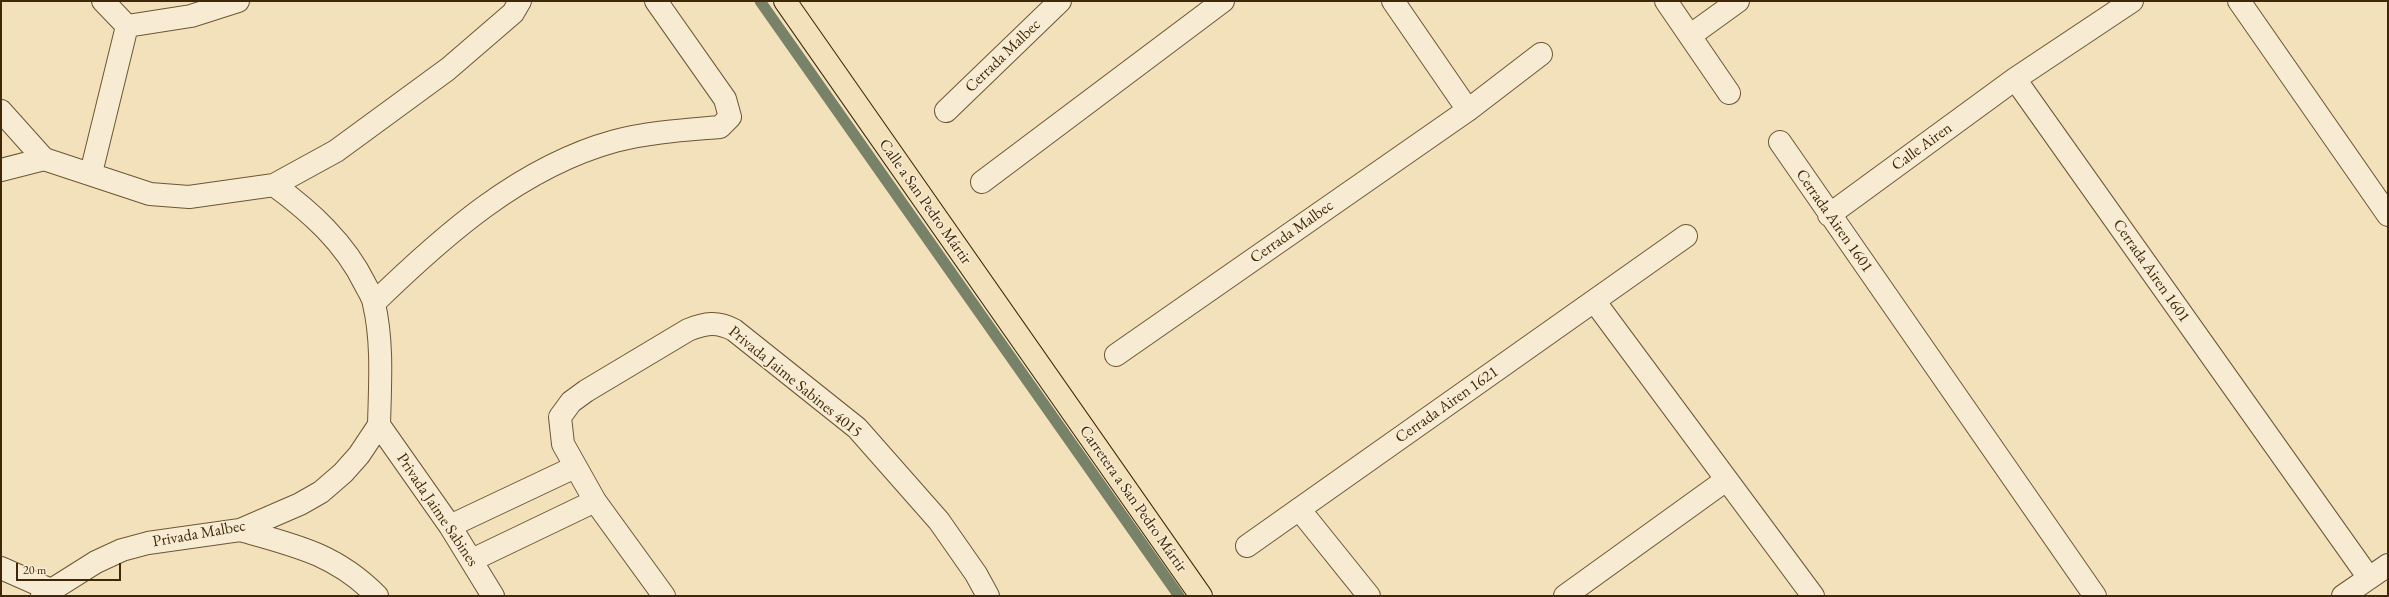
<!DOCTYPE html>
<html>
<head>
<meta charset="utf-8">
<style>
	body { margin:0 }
	#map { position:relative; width:2389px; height:597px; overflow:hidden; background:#f3e1bb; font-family:"EB Garamond",serif }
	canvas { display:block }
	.frame { position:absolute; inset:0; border:2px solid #3f2707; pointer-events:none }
	.scale { position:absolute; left:16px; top:563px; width:105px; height:18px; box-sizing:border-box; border:2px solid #3f2707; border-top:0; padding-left:5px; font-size:12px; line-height:14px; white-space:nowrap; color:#3f2707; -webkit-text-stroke:3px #f7ecd3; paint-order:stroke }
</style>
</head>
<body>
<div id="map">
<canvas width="2389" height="597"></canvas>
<div class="frame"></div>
<div class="scale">20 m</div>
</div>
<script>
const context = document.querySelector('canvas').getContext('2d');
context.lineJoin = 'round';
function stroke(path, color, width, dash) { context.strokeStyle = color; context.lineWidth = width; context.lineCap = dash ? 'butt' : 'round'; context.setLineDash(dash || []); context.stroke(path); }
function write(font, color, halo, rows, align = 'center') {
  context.font = font + ' "EB Garamond",serif'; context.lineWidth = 3; context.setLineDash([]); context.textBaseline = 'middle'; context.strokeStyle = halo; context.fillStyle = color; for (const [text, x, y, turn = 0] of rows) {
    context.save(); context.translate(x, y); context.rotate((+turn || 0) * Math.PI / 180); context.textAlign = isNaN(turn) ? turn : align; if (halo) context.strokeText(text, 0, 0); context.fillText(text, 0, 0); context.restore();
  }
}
stroke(new Path2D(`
	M760,1l419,595`), '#778269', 11);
const minor = new Path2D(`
	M103,1l24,25
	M1393,1l75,109
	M1666,1l63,92
	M2239,1l149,214
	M127,26l64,-10 47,-15
	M1691,35l47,-34
	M2015,79l354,499
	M1,111l43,48
	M946,111l114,-110
	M1780,142l315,454
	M1,170l43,-11 106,35 39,3 85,-12c37,27 71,58 91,99 3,6 8,13 9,20 9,38 6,81 5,121
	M91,173l36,-147
	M982,182l241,-181
	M274,185l62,-34 112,-82 65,-56 7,-12
	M1829,215l186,-136 117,-78
	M1595,302l218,294
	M374,303c69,-67 146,-136 241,-162 34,-9 70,-11 105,-14l10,-10 -5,-18 -69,-98
	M1116,355l352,-245 73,-56
	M379,425l71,101 43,70
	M1299,509l70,87
	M450,526l125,-59
	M240,530c54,15 96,24 137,66
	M1247,546l439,-310
	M472,560l123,-59
	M1,568l50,22
	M42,596l54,-34 26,-12 26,-7 92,-13 60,-26 21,-12 22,-19 16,-18 20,-30
	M664,596l-69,-95 -32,-57 -3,-27 11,-15 15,-11 102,-61c17,-7 29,-9 46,0l123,98 82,93 37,53 12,22
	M1565,596l161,-116
	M2343,596l45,-31`);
const major = new Path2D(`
	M785,1l416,595`);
stroke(minor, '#6c5634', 24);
stroke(major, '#3f2707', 24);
stroke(minor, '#f7ecd3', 22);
stroke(major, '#f3e1bb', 22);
write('16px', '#3f2707', '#f7ecd3', [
	["Cerrada Malbec",1003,56,-44],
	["Calle Airen",1922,147,-36],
	["Calle a San Pedro Mártir",925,202,55],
	["Cerrada Airen 1601",1834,221,55],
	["Cerrada Malbec",1292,232,-35],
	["Cerrada Airen 1601",2151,271,55],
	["Privada Jaime Sabines 4015",795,382,39],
	["Cerrada Airen 1621",1447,405,-35],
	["Carretera a San Pedro Mártir",1133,499,55],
	["Privada Jaime Sabines",437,510,56],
	["Privada Malbec",199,534,-10]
]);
</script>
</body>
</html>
